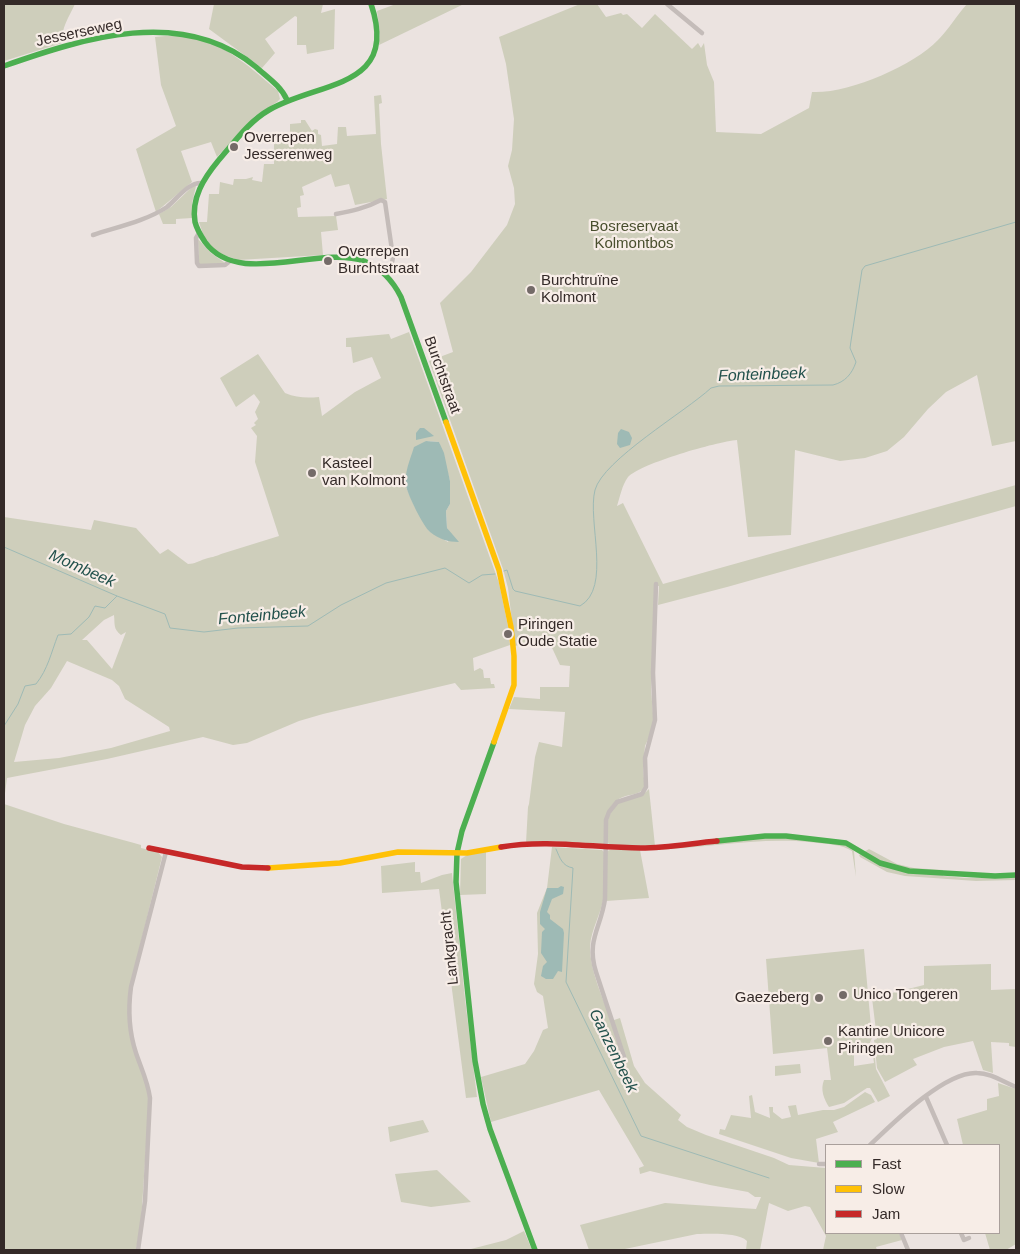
<!DOCTYPE html>
<html>
<head>
<meta charset="utf-8">
<style>
	body { margin:0 }
	#map { position:relative; width:1020px; height:1254px; overflow:hidden; background:#ebe3e0; font-family:Arial,sans-serif }
	canvas { display:block }
	.frame { position:absolute; inset:0; border:5px solid #342a28; pointer-events:none }
	.legend { position:absolute; left:825px; top:1144px; width:175px; height:90px; box-sizing:border-box; background:#f7ede7; border:1px solid #a99f9b; margin:0; padding:6px 9px; list-style:none; font-size:15px; color:#342a28 }
	.legend li { display:flex; align-items:center; gap:10px; height:25px }
	.legend b { width:25px; border:1px solid #a99f9b }
</style>
</head>
<body>
<div id="map">
<canvas width="1020" height="1254"></canvas>
<div class="frame"></div>
<ul class="legend">
<li><b style="height:6px;background:#4caf50"></b>Fast</li>
<li><b style="height:6px;background:#ffc107"></b>Slow</li>
<li><b style="height:6px;background:#c62828"></b>Jam</li>
</ul>
</div>
<script>
const context = document.querySelector('canvas').getContext('2d');
context.lineJoin = 'round';
function fill(path, color) { context.fillStyle = color; context.fill(path, 'evenodd'); }
function stroke(path, color, width, dash) { context.strokeStyle = color; context.lineWidth = width; context.lineCap = dash ? 'butt' : 'round'; context.setLineDash(dash || []); context.stroke(path); }
function write(font, color, halo, rows, align = 'center') {
  context.font = font + ' Arial,sans-serif'; context.lineWidth = 4.5; context.setLineDash([]); context.textBaseline = 'middle'; context.strokeStyle = halo; context.fillStyle = color; for (const [text, x, y, turn = 0] of rows) {
    context.save(); context.translate(x, y); context.rotate((+turn || 0) * Math.PI / 180); context.textAlign = isNaN(turn) ? turn : align; if (halo) context.strokeText(text, 0, 0); context.fillText(text, 0, 0); context.restore();
  }
}
fill(new Path2D(`
	M4,4h71c-6,13 -14,24 -13,39l-58,18z
	M214,4h109l-2,9 14,-4 -1,40 -27,5 -1,-9h-9v-28l-2,-1 -30,23 10,14 -13,15 -53,-39z
	M396,4h68l-85,41 1,-11 -3,-23z
	M580,4h17l9,13 15,-4 2,2 4,-1 15,14 13,-14 37,35 6,-6 3,5 3,-5 3,22 7,17 2,50 45,2 48,-26 3,-16c36,2 101,-26 126,-52 11,-11 19,-25 29,-36h49v437l-24,5 -15,-71 -31,17 -18,17 -24,28 -17,14 -22,7 -25,3 -45,-11 -4,85 -43,2 -11,-97c-21,2 -95,23 -109,37 -6,8 -8,20 -11,29l6,-3 40,81 353,-99v21l-289,81 -69,18 1,-19h-4l-4,103 3,37 -9,20 -2,23 2,19c-7,7 -14,6 -22,9 -19,7 -17,31 -19,47l-52,-3 -26,2 2,-36 1,-3 6,-47 4,-15 23,5 3,-35 -56,-3 5,-12 26,2v-12h29l1,-21 -10,-1 -13,-28 -32,9 -7,-58 -5,-19 -74,-208 24,-9 -13,-49 31,-31 36,-47 8,-21 -1,-16 -6,-22 4,-16 2,-31 -8,-55 -7,-27z
	M165,36c9,0 18,-1 27,1 34,7 60,32 86,54l2,8 -3,3 -22,14 -38,41 -6,-15 -30,9 11,31 -36,30 -20,-63 40,-23 -15,-41 -6,-48z
	M381,95l1,8 -3,1 2,40 6,55 -32,6 -6,-21 -14,3 -4,-13 -29,13 2,8 -4,1 1,11 -4,1 1,9 38,-1 2,14 -17,2 2,23 -85,5 -19,-7 -6,-5 -9,-11 -5,-15h8l2,-28h10l1,-12 13,3 1,-6h12l7,-2 -1,3 10,2 2,-18h10v-24h16v-16l11,-1v-3h4l7,11 3,-2 3,1v4l3,1 1,11 15,-2 1,-17h8l1,9 29,-2 -2,-38z
	M194,185l2,1 -4,17v15l-16,1v5h-13l-4,-10 12,-7z
	M198,239l13,14 14,10 -24,2 -2,-2z
	M409,332l90,251 9,43 2,19 -37,13 1,13 6,-3 3,2 1,8h6l1,6h3l1,4 -34,2 -6,-7 -132,31 -24,7 -52,22 -14,2 -30,-8 -96,22 -100,19 -3,23v-284l87,13 3,-10 42,8 24,26 8,-5 20,15c7,0 10,-3 17,-5 6,-2 10,-2 16,-5l58,-18 -24,-74 2,-26 -6,-8 5,-3 -2,-2 4,-4 -3,-7 5,-10 -6,-8 -18,13 -16,-29 38,-24 27,39c12,5 22,5 34,4l3,19 33,-24 26,-14 -9,-21 -19,6 -2,-16h-5v-9l43,-4 2,5zM426,441l13,1 11,39v23l-4,7 1,17 3,5 -2,9 -19,-11 -15,-26 -8,-18zM114,615c1,9 -1,14 7,20l5,-3 -14,37 -25,-29h-5l22,-20zM67,661l45,19 7,6 6,13 44,28 1,4 -59,17 -52,10 -45,4 11,-37 10,-19 16,-18z
	M649,789l6,57 -46,-1c-5,-13 -2,-35 11,-43 10,-6 21,-4 29,-13z
	M4,804l60,20 70,19 7,2v3l17,4 4,5 -30,121 -3,51 16,51 4,21 -8,121 -5,28h-132z
	M766,837l74,5 14,9 2,26 -4,-26c-10,-6 -22,-7 -34,-8 -55,-7 -108,5 -163,7z
	M552,847l50,3 2,2c0,14 2,29 0,43 -2,18 -13,33 -14,52 0,25 13,50 21,74l9,-3 14,48 11,17 36,32 -3,5 9,7 19,8 68,23 15,7 37,3v65h73l3,7 -26,7 1,3h-54l3,-14 -16,-29 -5,-1 -17,5 -19,-8 -9,47h-14l1,-9c-9,-9 -37,-7 -50,-7l-77,16h-31l-9,-25 85,-22 91,6 5,-12h-6l-7,-5 -38,-7 -60,-14 -10,3 -1,-6 5,-2 -45,-76 -108,32 -10,-45 44,-13 9,-13 9,-21 5,-2 -5,-32 -6,-4 -3,-8 4,-30 -1,-41 10,-25z
	M869,849l28,15 17,4 29,2v6l24,2 49,-1v3l-40,1 -71,-5 -18,-4 -27,-15 -1,-2z
	M610,850h30l9,48 -43,3 1,-50z
	M486,851v43l-26,1 1,-36 6,-4z
	M415,862v10h5l1,11 21,-8 10,-2 13,126 12,98 -11,1 -27,-209 -57,4 -1,-27z
	M864,949l8,89 -1,2 4,18 1,11 14,27 -12,6 -8,-14h-3l-23,15 -15,4c-5,-8 -9,-17 -5,-27h7l-4,-32 -54,6 -7,-95zM871,1040l3,23 -20,3v-21l16,-2z
	M991,964v26l25,-1v58l-7,-1v-3l-18,-1 2,31 -10,-3 -10,-29 -29,6 -31,12 4,6 -32,17 -8,-14 -3,-28 3,-1 -5,-41 52,-13v-19z
	M800,1064l1,9 -26,3v-10z
	M998,1083l18,6v155l-10,6h-16l-5,-17h14v-88h-36l-6,-26 30,-9v-11l12,-3z
	M865,1092l6,3 4,7 -42,20 5,10 -22,7 3,24 -28,-5 -72,-24 1,-5 5,1 6,-15 20,3 -2,-22 3,-1 3,17 15,6 -1,-11h4v5l9,7 9,-2 -3,-11 8,-1 2,10 25,-5h11l10,-3z
	M423,1120l6,12 -39,10 -2,-15z
	M437,1170l34,32 -40,5 -30,-5 -6,-28z
	M524,1231l8,19h-93l32,-1 35,-9z`), '#cecebb');
fill(new Path2D(`
	M420,428h4l10,8 -18,4v-7z
	M621,429l8,3 3,6 -2,7 -10,3 -3,-4 1,-11z
	M426,441l13,1 5,11 6,28v23l-4,7 1,17 12,14c-11,0 -20,-3 -29,-10 -7,-6 -22,-37 -24,-46 -2,-13 4,-26 8,-39z
	M561,886l3,1 -1,7 -11,5 -5,13 3,3v4l13,10 1,4 -2,39 -4,-1 -5,8h-7l-5,-3 2,-10 4,-4 -6,-9 1,-21 3,-3 -5,-5v-12l7,-24h11z`), '#9ebab5');
stroke(new Path2D(`
	M4,547l113,49 -12,12 -10,-2 -6,11 -18,17 -13,1c-7,18 -10,34 -22,49l-11,2 -7,18 -14,22
	M504,571l3,-1 6,19 2,2 65,15c32,-18 7,-85 15,-116 8,-30 90,-78 116,-102l8,-2 114,-1c12,-3 19,-11 23,-23l-6,-14 1,-7 11,-71 3,-4 151,-44
	M117,596l48,18 5,14 34,4 34,-4 70,-2 33,-21 45,-22 59,-15 24,15 13,-8 13,-1
	M556,849c4,9 6,17 17,19l-7,114 75,154 128,42`), '#9ebab5', 1);
stroke(new Path2D(`
	M667,4l35,29
	M336,214c16,-3 30,-6 45,-14l4,2 8,55 -1,6 -8,10
	M199,233l-3,5 1,25 2,3 26,-1 5,-4
	M93,235c24,-8 53,-14 74,-28 10,-8 21,-25 35,-24
	M624,1057l-28,-85c-10,-32 5,-44 9,-73l1,-79 3,-8 8,-10 25,-8 4,-7 -1,-29 10,-38 -2,-47 3,-89
	M926,1097l21,48
	M870,1145c22,-21 75,-74 107,-72 14,0 26,9 39,14
	M819,1164h7
	M901,1233l7,17
	M961,1233l3,7 5,-2
	M138,1250l7,-49 5,-103c-2,-16 -9,-30 -14,-45 -7,-21 -8,-44 -5,-66l35,-135`), '#c4bcb9', 4.5);
stroke(new Path2D(`
	M371,4c29,85 -52,77 -102,106 -21,12 -35,33 -51,51 -14,17 -27,37 -23,61 2,8 6,14 10,20 33,46 113,3 159,19 17,7 29,20 37,36l45,125
	M4,66c80,-28 179,-60 252,1 11,10 25,19 31,33
	M494,742l-32,89 -5,22 -1,29 19,179 8,43 7,25 45,121
	M717,841l48,-5h21l60,7 34,20 29,8 86,5 21,-1`), '#4caf50', 5.5);
stroke(new Path2D(`
	M446,422l53,148 12,57 3,29v29l-20,57
	M268,868l72,-5 58,-11 69,1 34,-6`), '#ffc107', 5.5);
stroke(new Path2D(`
	M501,847c46,-8 94,1 140,1 26,0 52,-5 76,-7
	M149,848l93,19 26,1`), '#c62828', 5.5);
for (const [x, y, r, color] of [
	[234,147,5,"#746b68"],
	[328,261,5,"#746b68"],
	[531,290,5,"#746b68"],
	[312,473,5,"#746b68"],
	[508,634,5,"#746b68"],
	[843,995,5,"#746b68"],
	[819,998,5,"#746b68"],
	[828,1041,5,"#746b68"]
]) { const dot = new Path2D(); dot.arc(x, y, r, 0, 2 * Math.PI); context.fillStyle = color; context.fill(dot); stroke(dot, '#f7ede7', 2); }
write('15px', '#342a28', '#f7ede7', [
	["Jesserseweg",79,33,-12],
	["Burchtstraat",442,375,70],
	["Lankgracht",450,948,-96]
]);
write('15px', '#342a28', '#f7ede7', [
	["Overrepen",244,138],
	["Jesserenweg",244,155],
	["Overrepen",338,252],
	["Burchtstraat",338,269],
	["Burchtruïne",541,281],
	["Kolmont",541,298],
	["Kasteel",322,464],
	["van Kolmont",322,481],
	["Piringen",518,625],
	["Oude Statie",518,642],
	["Unico Tongeren",853,995],
	["Gaezeberg",809,998,"right"],
	["Kantine Unicore",838,1032],
	["Piringen",838,1049]
], 'left');
write('15px', '#494f2e', '#f7ede7', [
	["Bosreservaat",634,227],
	["Kolmontbos",634,244]
]);
write('italic 16px', '#22514c', '#f7ede7', [
	["Fonteinbeek",762,375,-2],
	["Mombeek",82,569,24],
	["Fonteinbeek",262,616,-5],
	["Ganzenbeek",613,1051,64]
]);
</script>
</body>
</html>
